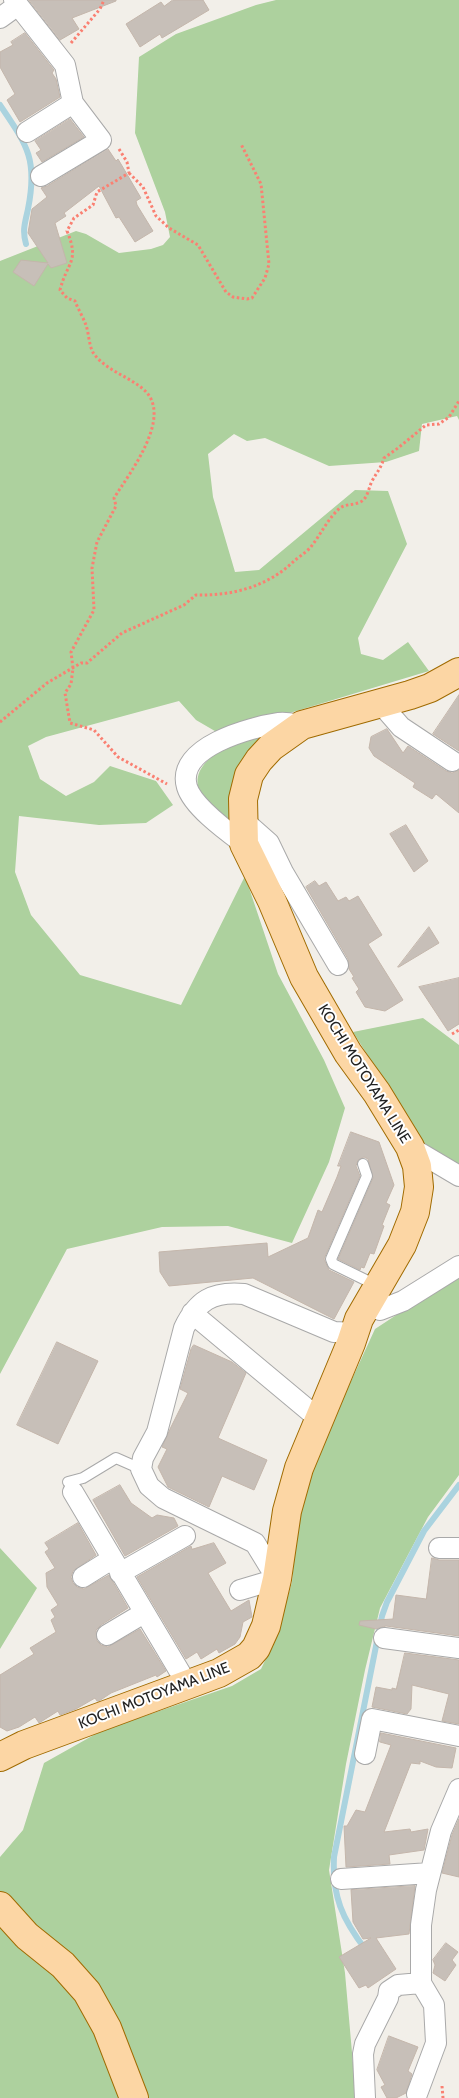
<!DOCTYPE html>
<html>
<head>
<meta charset="utf-8">
<style>
	body { margin:0 }
	canvas { display:block; background:#f2efe9 }
</style>
</head>
<body>
<canvas width="459" height="2098"></canvas>
<script>
const context = document.querySelector('canvas').getContext('2d');
context.lineJoin = 'round';
function fill(path, color) { context.fillStyle = color; context.fill(path, 'evenodd'); }
function stroke(path, color, width, dash) { context.strokeStyle = color; context.lineWidth = width; context.lineCap = dash ? 'butt' : 'round'; context.setLineDash(dash || []); context.stroke(path); }
function write(font, color, halo, rows, align = 'center') {
  context.font = font + ' Cabin,sans-serif'; context.lineWidth = 4; context.setLineDash([]); context.textBaseline = 'middle'; context.strokeStyle = halo; context.fillStyle = color; for (const [text, x, y, turn = 0] of rows) {
    context.save(); context.translate(x, y); context.rotate((+turn || 0) * Math.PI / 180); context.textAlign = isNaN(turn) ? turn : align; if (halo) context.strokeText(text, 0, 0); context.fillText(text, 0, 0); context.restore();
  }
}
fill(new Path2D(`
	M276,0h183v420l-2,-4 -35,8 -3,27 -33,11 -57,4 -64,-28 -18,3 -13,-7 -26,20 5,43 22,75 24,-2 96,-80 33,1 19,53 -49,94 3,16 22,6 25,-18 21,29 -209,63 -24,-14 -17,-19 -133,36 -18,9 12,33 26,17 28,-14 16,-16 46,15 17,24 -27,18 -47,2 -80,-9 -4,56 16,43 49,60 101,30 64,-129 33,98 46,86 21,48 -16,54 -37,81 -64,-17 -66,1 -95,22 -67,125v-1113l76,-30 10,3 33,19 32,-4 12,-4 7,-8 -5,-25 -30,-79 4,-76 37,-23 80,-29z
	M270,732l-10,6 -7,9 -21,79c-8,-8 -27,-23 -32,-34 -15,-35 46,-54 70,-60z
	M423,1018l36,27v123l-31,-17 -75,-119z
	M459,1274v201l-31,42 -48,91 -15,62 -19,94 -17,106 16,103 11,125h-356v-241l23,-27 21,-67 57,-32 131,-45 29,-17 15,-31 16,-56 6,-66 15,-47 28,-66 34,-74z
	M0,1548l37,40 -37,61z`), '#add19e');
stroke(new Path2D(`
	M0,105c27,40 38,54 28,104 -3,14 -6,21 -2,35
	M366,1950c-24,-31 -34,-54 -32,-93l48,-241 5,-14 37,-71 35,-46`), '#aad3df', 6);
const building = new Path2D(`
	M29,0h87v1l-44,17 7,11 -19,11z
	M173,0h30l6,10 -47,28 -2,-4 -20,13 -14,-23 35,-22 3,4z
	M25,33l29,37 -2,3 4,6 4,18 -40,25 -13,-22 8,-6 -15,-27v-15l13,-7 -2,-3z
	M70,119l14,18 -42,25 -6,-9 5,-3 -6,-9z
	M108,149l8,12 2,-2 23,39 -5,3 1,4 16,26 -18,11 -16,-25 -3,1 -17,-32 -35,27 2,3 -11,7 12,40 -16,5 -3,-4 -14,22 -21,-14 8,-12 27,3 -20,-30 4,-24 15,-12 -6,-9 6,-2z
	M459,695v56l-26,-17z
	M387,729l16,24 5,-7 38,25 6,2 7,-3v43l-23,-19 -4,5 -19,-12 2,-4 -41,-27 -5,-8 2,-11z
	M406,825l22,36 -14,11 -24,-38z
	M315,881l4,5 7,-4 12,19 8,-4 3,4 9,-5 24,39 -14,9 35,56 -18,11 -20,-4 -9,-15 3,-3 -7,-11 2,-1 -5,-8 -1,-10 -42,-72z
	M429,927l10,16 -40,24h-1z
	M459,978v46l-11,7 -29,-44z
	M351,1132l28,10 15,43 -8,18 4,2 -8,20 2,1 -10,28 -4,-1 -6,15 -3,-1 -1,3 -22,-11 35,-81 -5,-19 -4,-2 -6,3 -2,6 4,10 -36,83 5,11 25,12 -20,37 -81,-41 -84,8 -9,-14 -1,-20 108,-9 1,14 40,-19 10,-28 4,2 15,-35 4,-11h-3z
	M57,1342l41,19 -40,83 -41,-19z
	M194,1345l38,17 14,11 -28,65 49,22 -13,30 -32,-14 -13,31 -41,-20 -10,-20 9,-18 -5,-2 9,-20 17,-34 -8,-4 11,-40z
	M120,1485l11,18 21,15 5,-3 17,3 4,8 -53,30 -32,-56z
	M78,1523l18,32 -23,16 -2,6 2,6 4,4 7,2 25,-14 19,33 -27,17 -5,5 1,11 4,4 7,2 32,-18 26,42 -9,6 -1,-2 -45,18 -12,8h-2l-2,-3 -19,11 -16,6 -2,-4 -19,12 -4,-6 -16,10 -12,4 -7,-4v-52l34,-21 -4,-6 26,-16 -5,-12 4,-3 -4,-7 7,-5 -11,-18 -1,-14 9,-5 -10,-16 4,-3 -4,-6z
	M214,1543l12,20 -18,10 23,38 18,-11 3,17 -9,5 -3,15 -5,7 -16,9 -2,-4 -16,10 -4,-7 -11,7 -49,-82 54,-31 1,3z
	M432,1558l7,2h20v76l-73,-10 -10,3 -17,-4 1,-4 33,-2 3,-24 30,4z
	M405,1653l54,7v64l-17,-3 7,-27 -37,-9 -1,24 -4,5 -35,-7 4,-20 16,3v-2l4,1z
	M381,1733l75,15 -4,20 -16,-1 -16,-6v3l-9,-1 -27,69 26,-3 1,3 17,-3 -4,21 -35,5 1,9 -44,3 -2,-41h3l9,-16 9,2 26,-67 -11,-3z
	M459,1819v58l-17,-4 10,-38z
	M415,1886l-6,48 -33,4 20,31 -28,19 -2,-3 -7,3 -20,-31 32,-19 -8,1 -10,-17 -2,-32z
	M446,1943l12,9 -6,8 4,5 -11,16 -12,-8 2,-8 -2,-5z
	M389,2036l29,11 -10,24 4,3 -6,19 -10,5h-9l-6,-11 4,-2 -8,-15z`);
fill(building, '#c7bfb8');
stroke(building, '#c4b6ab', 1);
const service = new Path2D(`
	M363,1164l4,12 -36,83 2,5 45,22
	M68,1482l15,-4 33,-20 25,11`);
const minor = new Path2D(`
	M14,0l51,65 8,38 28,37 -60,36
	M0,18l18,-13
	M27,132l46,-29
	M381,704l20,23 51,34
	M243,820l26,23 14,29 55,93
	M244,844c-16,-12 -51,-37 -57,-57 -12,-40 64,-60 92,-64 7,-1 16,1 23,2
	M410,1147l49,29
	M368,1304l12,6 23,-9 56,-35
	M192,1313l127,106
	M73,1492l114,192
	M439,1548h20
	M120,1573l65,-37
	M83,1577l29,-18
	M240,1590l37,-11 -22,-36 -92,-45 -14,-12 -8,-17 2,-11 14,-26 27,-104c13,-27 28,-37 60,-34l90,38 21,1
	M107,1635l37,-22
	M384,1638l75,10
	M365,1754l7,-35 87,17
	M341,1879l89,-6
	M417,2094l19,-51 -2,-38 -13,-22v-58l5,-35 15,-59 18,-42
	M365,2098l-2,-44 2,-10 23,-46 1,-7 9,-6 23,-2`);
const primary = new Path2D(`
	M0,1757l24,-12 195,-72 30,-17 7,-8 10,-22 11,-47 10,-68 12,-43 52,-125 8,-24 43,-74 13,-33 4,-25 -2,-21 -7,-19 -33,-54 -29,-40 -44,-76 -32,-76 -28,-57 -1,-45 6,-24 10,-15 12,-13 31,-22 108,-30 20,-7 29,-16
	M0,1906l27,30 36,29 24,27 20,36 27,70`);
stroke(service, '#a9a9a9', 12);
stroke(minor, '#a9a9a9', 22);
stroke(primary, '#a06b00', 30);
stroke(new Path2D(`
	M71,43l29,-34 4,-9
	M119,149l8,13 2,11 -32,19 -4,13 -19,13 -7,13c13,31 0,31 -7,59l7,8 8,3c3,8 8,16 11,24 3,9 3,22 8,29 13,17 34,22 49,35 32,26 -14,85 -29,109l2,8 -19,36 -5,26 2,42 -23,42 2,16 -2,16 -6,9 5,30 24,7 24,27 49,27
	M129,173l14,14 13,29 13,12 29,17 28,47 7,5 14,2 5,-1 13,-20 4,-14 -8,-80 -20,-40
	M0,722l47,-39 34,-20h6l35,-30 62,-28 12,-10c35,1 70,-8 96,-32 5,-5 12,-9 18,-15 10,-12 18,-30 30,-40 6,-4 12,-3 18,-5 10,-3 10,-14 14,-22 5,-9 9,-13 12,-23l14,-10 28,-23 13,-1 10,-7 10,-16
	M452,1034l7,-4
	M442,2086l1,12`), '#fa8072', 3, [2.5, 2.5]);
stroke(service, '#fff', 10);
stroke(minor, '#fff', 20);
stroke(primary, '#fcd6a4', 28);
write('15px', '#222', '#fff', [
	["KOCHI MOTOYAMA LINE",364,1074,58],
	["KOCHI MOTOYAMA LINE",154,1696,-21]
]);
</script>
</body>
</html>
